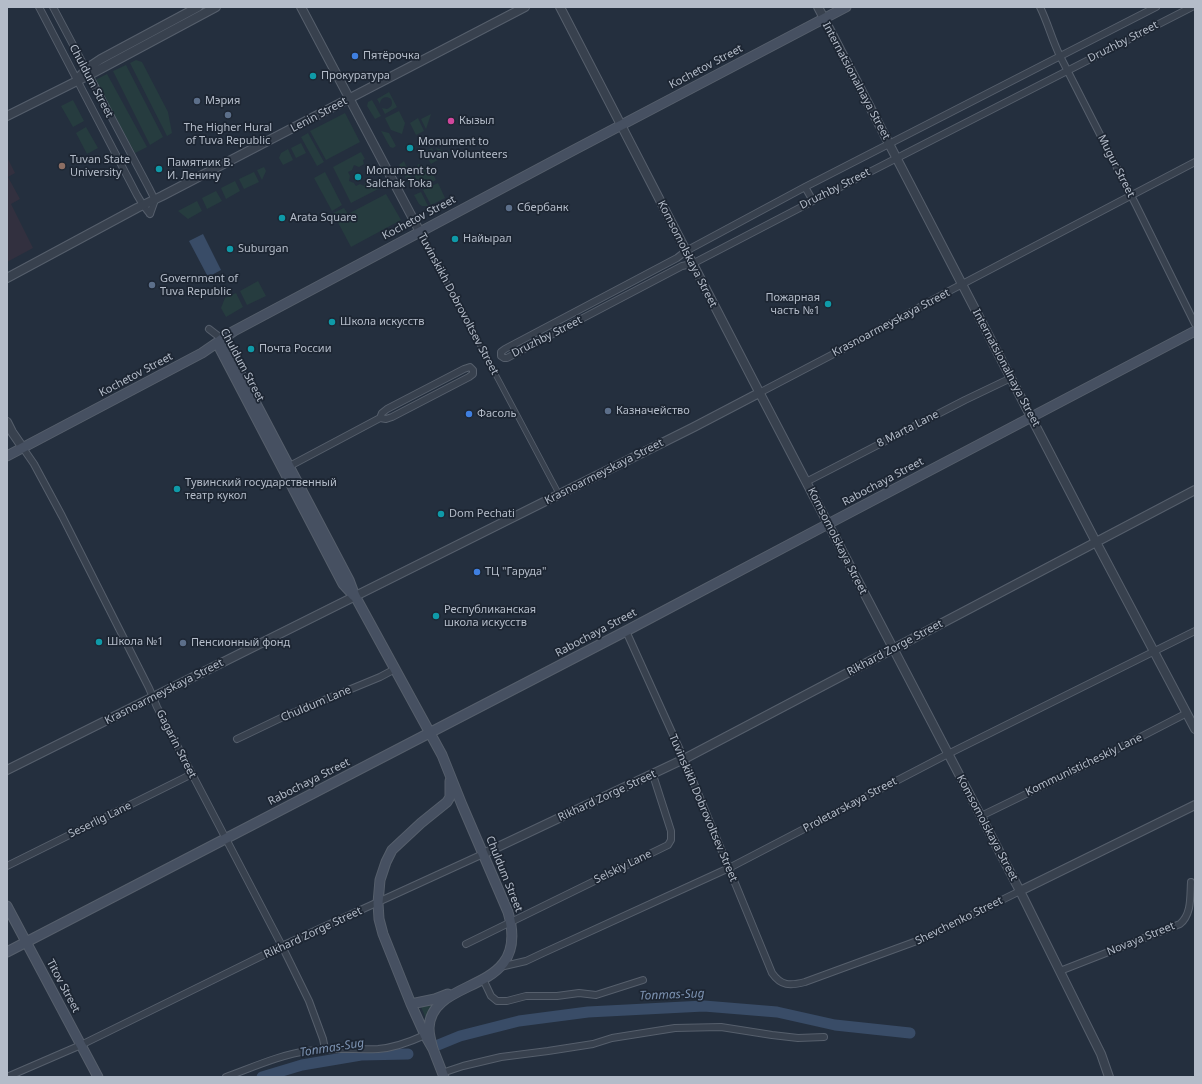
<!DOCTYPE html>
<html>
<head>
<meta charset="utf-8">
<style>
	body { margin:0 }
	#map { position:relative; width:1202px; height:1084px; overflow:hidden; background:#242f3e; font-family:"Noto Sans",sans-serif }
	canvas { display:block }
	.frame { position:absolute; inset:0; border:8px solid #b4bcc9; pointer-events:none }
</style>
</head>
<body>
<div id="map">
<canvas width="1202" height="1084"></canvas>
<div class="frame"></div>
</div>
<script>
const context = document.querySelector('canvas').getContext('2d');
context.lineJoin = 'round';
function fill(path, color) { context.fillStyle = color; context.fill(path, 'evenodd'); }
function stroke(path, color, width, dash) { context.strokeStyle = color; context.lineWidth = width; context.lineCap = dash ? 'butt' : 'round'; context.setLineDash(dash || []); context.stroke(path); }
function write(font, color, halo, rows, align = 'center') {
  context.font = font + ' "Noto Sans",sans-serif'; context.lineWidth = 3.5; context.setLineDash([]); context.textBaseline = 'middle'; context.strokeStyle = halo; context.fillStyle = color; for (const [text, x, y, turn = 0] of rows) {
    context.save(); context.translate(x, y); context.rotate((+turn || 0) * Math.PI / 180); context.textAlign = isNaN(turn) ? turn : align; if (halo) context.strokeText(text, 0, 0); context.fillText(text, 0, 0); context.restore();
  }
}
fill(new Path2D(`
	M7,157l8,16 -7,4 12,22 -9,5 22,44 -26,14z`), '#32303f');
fill(new Path2D(`
	M136,60l6,2 26,50 4,21 -5,3 -37,-73z
	M126,65l37,72 -13,8 -37,-74z
	M107,74l40,73 -12,6 -40,-73z
	M389,92l8,15 -12,7 -3,-6 5,1c5,-2 6,-5 4,-10 -5,-4 -11,-1 -11,5l-3,-5z
	M73,100l11,21 -11,6 -12,-21z
	M372,100l9,16 -6,3 -8,-13 1,-4z
	M399,111l6,12 -3,11 -11,-4 -6,-12z
	M345,113l15,29 -34,18 -16,-29z
	M431,114l-5,15 -5,-10z
	M418,118l6,13 -8,4 -6,-12z
	M86,127l12,21 -11,6 -11,-21z
	M381,131l8,2 7,13 -3,2 -3,-1z
	M308,133l16,29 -7,4 -16,-29z
	M301,143l5,10 -10,5 -5,-10z
	M432,148l6,12 -7,4 -7,-12z
	M436,148l16,5 -10,5z
	M288,149l5,11 -10,5 -4,-7 2,-5z
	M361,152l4,7 -2,1 1,4 -5,3 -5,-2 -2,5 -4,2 2,4 -1,5 5,2 2,3 4,-2 4,2 2,-5 5,-3 2,3 3,-1 4,8 -29,15 -18,-36z
	M404,161l7,16 -2,7 -10,-19z
	M418,164l12,5 6,11 -15,8 -7,-13z
	M264,167l2,4 -4,9 -5,-10z
	M254,172l5,10 -15,7 -5,-10z
	M325,172l17,33 -10,6 -18,-33z
	M235,181l5,10 -14,8 -5,-11z
	M438,183l7,15 -14,7 -8,-15z
	M216,191l6,10 -15,8 -5,-11z
	M421,192l7,14h-6l-3,-2 -5,-9z
	M386,194l15,26 -50,27 -18,-34 11,-5 4,6z
	M197,201l5,10 -14,8 -10,-8z
	M258,281l8,15 -19,9 -7,-14z
	M236,293l7,14 -17,10 -5,-9 4,-10z
	M438,997l-7,11 -3,16 -8,-20z`), '#263c3f');
fill(new Path2D(`
	M203,234l18,36 -13,7 -19,-36z`), '#394c67');
stroke(new Path2D(`
	M438,1045l22,-9 59,-15 69,-9 116,-6 73,6 58,13 75,8
	M262,1077l40,-12 59,-10 47,-1`), '#394c67', 11);
const pedestrian = new Path2D(`
	M420,232l139,262`);
const minor = new Path2D(`
	M39,7l98,188 6,10 7,9
	M53,7l96,181 6,12 -5,14
	M1040,7c8,16 12,33 20,49l76,149 59,119
	M1156,7l-351,180 -119,64 -9,7 -172,91 -4,3v4l3,2h3l175,-92 10,-2 121,-63 379,-194
	M805,187l8,14
	M209,329l13,10
	M759,393l86,-45 106,-58 244,-128
	M23,448l11,16 28,52 87,172 8,19 125,239 27,55 14,38 2,10
	M286,468l94,-50 2,-5 5,-4 77,-40 6,-2 3,3v4l-4,3 -77,40 -6,2 -6,-1
	M806,482l159,-82 46,-22
	M626,631l58,128 88,214c9,13 18,13 33,9l120,-44 95,-47
	M237,739l46,-22 97,-40 15,-8
	M981,816l111,-54 95,-49
	M7,866l185,-92
	M466,944l202,-99 3,-5v-9l-18,-56
	M500,967l26,-6 17,-8 186,-85 219,-114 247,-123
	M1060,971l120,-47c12,-10 10,-28 11,-42
	M483,979l8,17 6,5h10l19,-5h31l22,-3 17,2 47,-15
	M442,1073l21,-7 38,-9 47,-6 45,-7 19,-6 63,-10 46,-1 51,8 26,3 26,-1
	M7,1077l74,-32 201,-99 201,-92
	M226,1077c25,-9 56,-23 82,-26 23,-4 47,-1 70,-2 14,-1 34,-8 47,-14`);
const tertiary = new Path2D(`
	M301,7l119,225
	M560,7l195,377 265,507 81,163 8,23
	M818,7l278,535 99,187
	M80,76l9,-9 12,-8 97,-52
	M7,116l86,-43 123,-66
	M7,278l130,-70 25,-12 363,-189
	M7,422l5,10 11,16
	M7,770l687,-343 65,-34
	M483,854l201,-95 511,-269
	M1020,891l175,-86`);
const secondary = new Path2D(`
	M222,339l127,241 6,16 87,159 20,50 46,107c25,85 -77,62 -79,116 0,7 2,14 4,21
	M217,343l126,241 11,12
	M7,456l195,-103 32,-22 338,-180 274,-144
	M7,906l91,171
	M7,952l619,-321 202,-107 367,-193
	M411,1004l24,-5 13,-5
	M444,1077l-11,-28 -8,-14 -14,-31 -28,-70 -4,-15 -1,-16 2,-23 6,-18 6,-12 29,-27 26,-21 3,-5v-16`);
stroke(pedestrian, '#565f6c', 6);
stroke(minor, '#565f6c', 8);
stroke(tertiary, '#565f6c', 10);
stroke(secondary, '#565f6c', 11);
stroke(pedestrian, '#38414e', 4.5);
stroke(minor, '#38414e', 6);
stroke(tertiary, '#38414e', 8);
stroke(secondary, '#465061', 9);
for (const [x, y, r, color] of [
	[355,56,4,"#3f7fe0"],
	[313,76,4,"#0f9aa8"],
	[197,101,4,"#5c6f8a"],
	[228,115,4,"#5c6f8a"],
	[451,121,4,"#d1479c"],
	[410,148,4,"#0f9aa8"],
	[62,166,4,"#8d6e63"],
	[159,169,4,"#0f9aa8"],
	[358,177,4,"#0f9aa8"],
	[509,208,4,"#5c6f8a"],
	[282,218,4,"#0f9aa8"],
	[455,239,4,"#0f9aa8"],
	[230,249,4,"#0f9aa8"],
	[152,285,4,"#5c6f8a"],
	[828,304,4,"#0f9aa8"],
	[332,322,4,"#0f9aa8"],
	[251,349,4,"#0f9aa8"],
	[608,411,4,"#5c6f8a"],
	[469,414,4,"#3f7fe0"],
	[177,489,4,"#0f9aa8"],
	[441,514,4,"#0f9aa8"],
	[477,572,4,"#3f7fe0"],
	[436,616,4,"#0f9aa8"],
	[99,642,4,"#0f9aa8"],
	[183,643,4,"#5c6f8a"]
]) { const dot = new Path2D(); dot.arc(x, y, r, 0, 2 * Math.PI); context.fillStyle = color; context.fill(dot); stroke(dot, '#1d2633', 1.5); }
write('11px', '#b4bcc9', '#1d2633', [
	["Druzhby Street",1123,42,-27],
	["Kochetov Street",706,67,-28],
	["Chuldum Street",91,81,62],
	["Internatsionalnaya Street",856,81,62],
	["Lenin Street",319,115,-28],
	["Mugur Street",1116,166,63],
	["Druzhby Street",835,189,-27],
	["Kochetov Street",419,218,-28],
	["Komsomolskaya Street",687,254,63],
	["Tuvinskikh Dobrovoltsev Street",458,304,62],
	["Krasnoarmeyskaya Street",891,323,-28],
	["Druzhby Street",547,337,-27],
	["Chuldum Street",242,365,62],
	["Internatsionalnaya Street",1006,368,62],
	["Kochetov Street",136,375,-28],
	["8 Marta Lane",908,429,-27],
	["Krasnoarmeyskaya Street",604,472,-27],
	["Rabochaya Street",883,482,-28],
	["Komsomolskaya Street",837,541,63],
	["Rabochaya Street",596,633,-28],
	["Rikhard Zorge Street",895,648,-28],
	["Krasnoarmeyskaya Street",164,692,-27],
	["Chuldum Lane",316,704,-23],
	["Gagarin Street",176,744,63],
	["Kommunisticheskiy Lane",1084,765,-26],
	["Rabochaya Street",309,782,-27],
	["Rikhard Zorge Street",607,796,-25],
	["Proletarskaya Street",850,805,-28],
	["Tuvinskikh Dobrovoltsev Street",703,808,67],
	["Seserlig Lane",100,820,-26],
	["Komsomolskaya Street",987,828,62],
	["Selskiy Lane",623,867,-26],
	["Chuldum Street",504,874,68],
	["Shevchenko Street",959,921,-26],
	["Rikhard Zorge Street",313,933,-25],
	["Novaya Street",1141,939,-22],
	["Titov Street",63,986,62]
]);
write('11px', '#b4bcc9', '#1d2633', [
	["Пятёрочка",363,56],
	["Прокуратура",321,76],
	["Мэрия",205,101],
	["Кызыл",459,121],
	["The Higher Hural",228,128,"center"],
	["of Tuva Republic",228,141,"center"],
	["Monument to",418,142],
	["Tuvan Volunteers",418,155],
	["Tuvan State",70,160],
	["University",70,173],
	["Памятник В.",167,163],
	["И. Ленину",167,176],
	["Monument to",366,171],
	["Salchak Toka",366,184],
	["Сбербанк",517,208],
	["Arata Square",290,218],
	["Найырал",463,239],
	["Suburgan",238,249],
	["Government of",160,279],
	["Tuva Republic",160,292],
	["Пожарная",820,298,"right"],
	["часть №1",820,311,"right"],
	["Школа искусств",340,322],
	["Почта России",259,349],
	["Казначейство",616,411],
	["Фасоль",477,414],
	["Тувинский государственный",185,483],
	["театр кукол",185,496],
	["Dom Pechati",449,514],
	["ТЦ \"Гаруда\"",485,572],
	["Республиканская",444,610],
	["школа искусств",444,623],
	["Школа №1",107,642],
	["Пенсионный фонд",191,643]
], 'left');
write('italic 12px', '#7c92b1', '#1d2633', [
	["Tonmas-Sug",672,995,-2],
	["Tonmas-Sug",332,1048,-9]
]);
</script>
</body>
</html>
